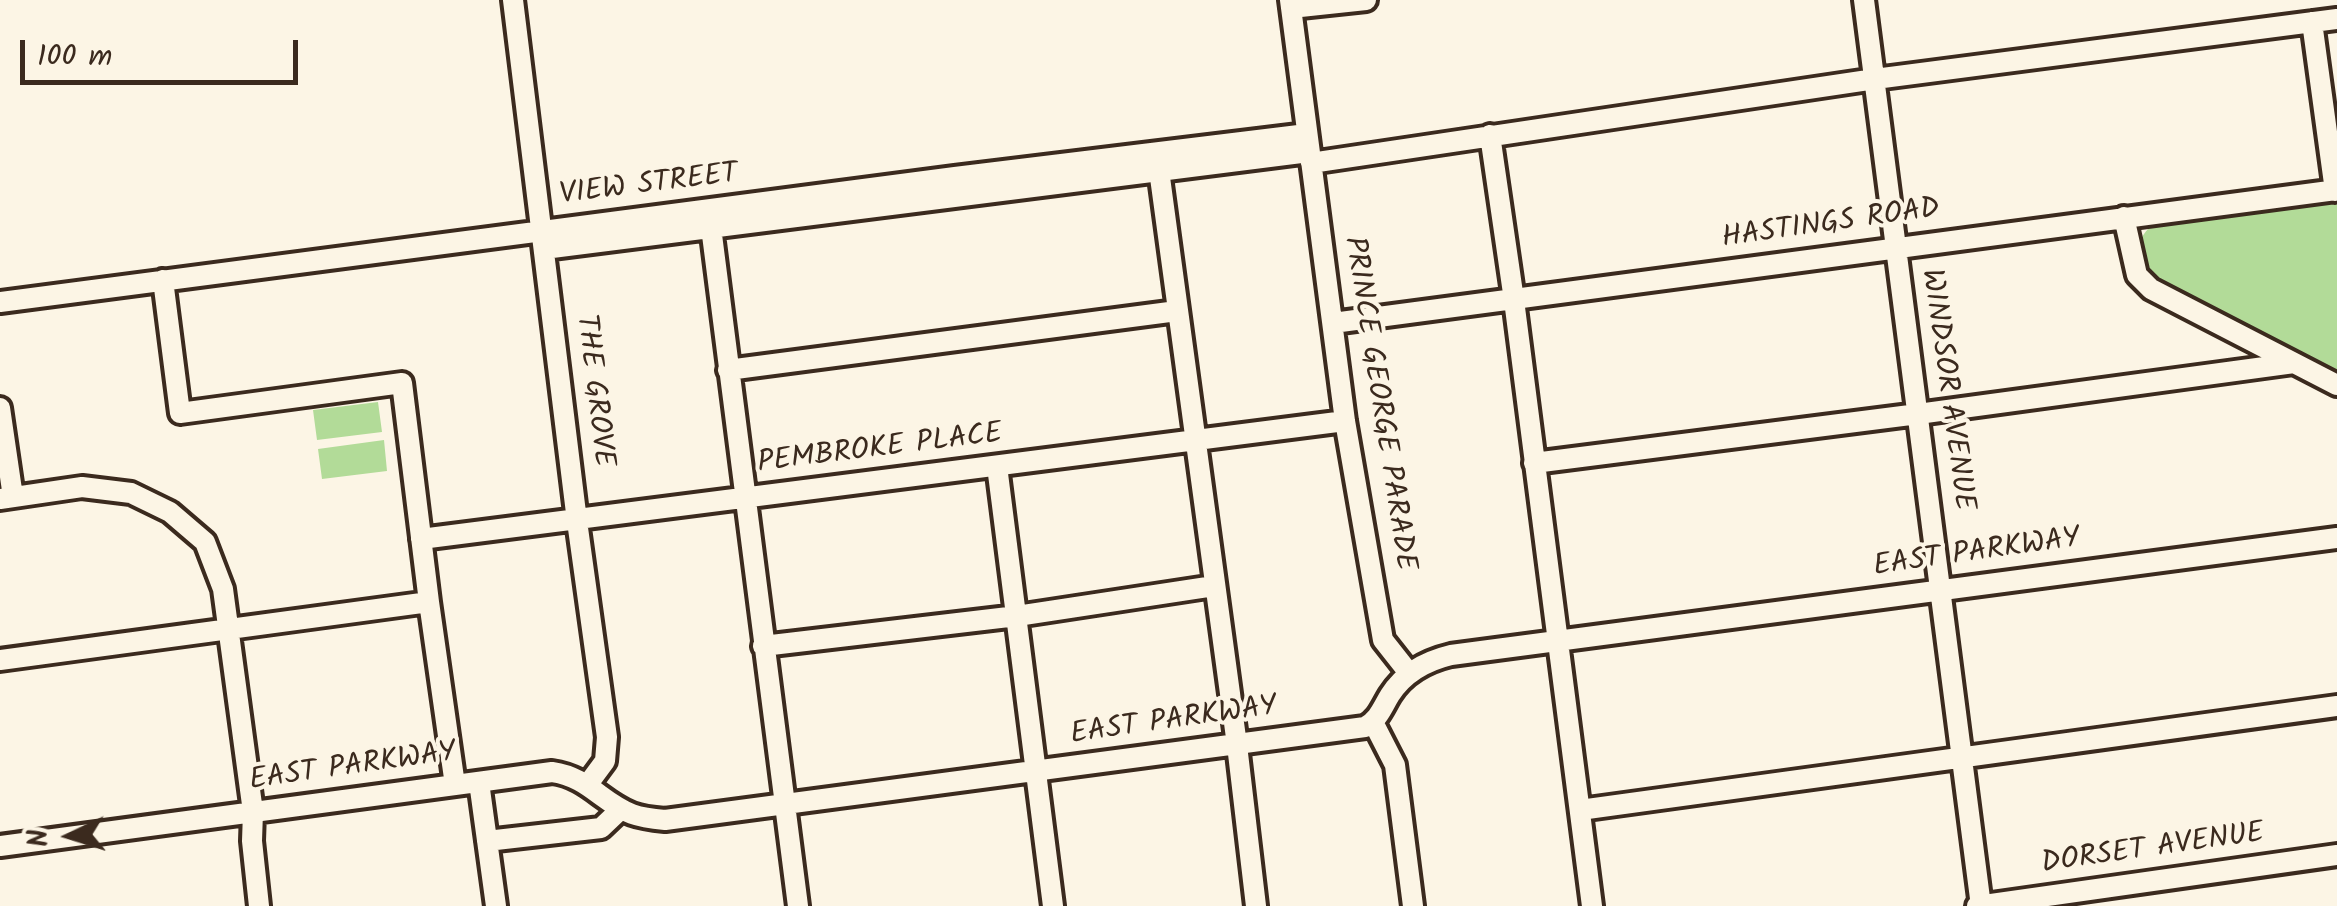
<!DOCTYPE html>
<html>
<head>
<meta charset="utf-8">
<style>
	body { margin:0 }
	#map { position:relative; width:2337px; height:906px; overflow:hidden; background:#fcf5e5; font-family:Kalam,sans-serif }
	canvas { display:block }
	.north { position:absolute; left:20px; top:786px; width:100px; height:100px; -webkit-text-stroke:8px #fcf5e5; paint-order:stroke; rotate:266deg; font-size:28px; font-weight:700; line-height:40px; text-align:center; color:#3b2a1e }
	.north::after { content:''; display:block; margin:auto; width:35px; height:45px; background:#3b2a1e; clip-path:polygon(50% 0,100% 100%,50% 72%,0 100%) }
	.scale { position:absolute; left:20px; top:40px; width:278px; height:45px; box-sizing:border-box; border:5px solid #3b2a1e; border-top:0; padding-left:12px; font-size:30px; line-height:35px; white-space:nowrap; color:#3b2a1e; -webkit-text-stroke:8px #fcf5e5; paint-order:stroke }
</style>
</head>
<body>
<div id="map">
<canvas width="2337" height="906"></canvas>
<div class="north">N</div>
<div class="scale">100 m</div>
</div>
<script>
const context = document.querySelector('canvas').getContext('2d');
context.lineJoin = 'round';
function fill(path, color) { context.fillStyle = color; context.fill(path, 'evenodd'); }
function stroke(path, color, width, dash) { context.strokeStyle = color; context.lineWidth = width; context.lineCap = dash ? 'butt' : 'round'; context.setLineDash(dash || []); context.stroke(path); }
function write(font, color, halo, rows, align = 'center') {
  context.font = font + ' Kalam,sans-serif'; context.lineWidth = 8; context.setLineDash([]); context.textBaseline = 'middle'; context.strokeStyle = halo; context.fillStyle = color; for (const [text, x, y, turn = 0] of rows) {
    context.save(); context.translate(x, y); context.rotate((+turn || 0) * Math.PI / 180); context.textAlign = isNaN(turn) ? turn : align; if (halo) context.strokeText(text, 0, 0); context.fillText(text, 0, 0); context.restore();
  }
}
fill(new Path2D(`
	M2337,203v175l-179,-94c-15,-17 -28,-38 -9,-56z
	M378,402l4,30 -65,8 -4,-30z
	M384,440l3,31 -65,8 -4,-30z`), '#b2db98');
const minor = new Path2D(`
	M513,0l64,521 30,216 -2,24 -17,23
	M1290,0l55,421 38,219 26,33
	M1864,0l117,906
	M1291,8l75,-8
	M2312,22l23,169
	M1490,135l24,165 78,606
	M1311,163l564,-84 462,-60
	M1159,170l78,575 19,161
	M2124,217l13,58 14,14 186,96
	M711,227l87,679
	M544,249l765,-97
	M163,280l17,133 222,-30 27,219 26,183
	M0,302l955,-125 352,-43
	M1333,323l1004,-133
	M728,370l449,-59
	M0,408l13,89
	M1534,463l384,-49 376,-51
	M997,466l56,440
	M0,499l82,-12 49,6 39,19 35,30 18,47 30,223 -1,29 7,65
	M421,539l924,-118
	M763,646l254,-30 197,-30
	M0,660l429,-58
	M1373,722l22,43 18,141
	M479,782l17,124
	M1580,810l757,-104
	M487,841l114,-13 20,-19
	M0,846l552,-74c36,5 49,30 80,42 11,4 22,5 33,6l700,-93c14,-8 17,-19 25,-32 14,-22 36,-34 61,-40l886,-117
	M1977,906l360,-51`);
stroke(minor, '#3b2a1e', 28);
stroke(minor, '#fcf5e5', 20);
write('30px', '#3b2a1e', '#fcf5e5', [
	["VIEW STREET",649,187,-7],
	["HASTINGS ROAD",1831,226,-8],
	["WINDSOR AVENUE",1945,390,82],
	["THE GROVE",592,391,83],
	["PRINCE GEORGE PARADE",1377,404,81],
	["PEMBROKE PLACE",880,451,-7],
	["EAST PARKWAY",1977,555,-8],
	["EAST PARKWAY",1174,723,-8],
	["EAST PARKWAY",353,769,-8],
	["DORSET AVENUE",2153,851,-8]
]);
</script>
</body>
</html>
